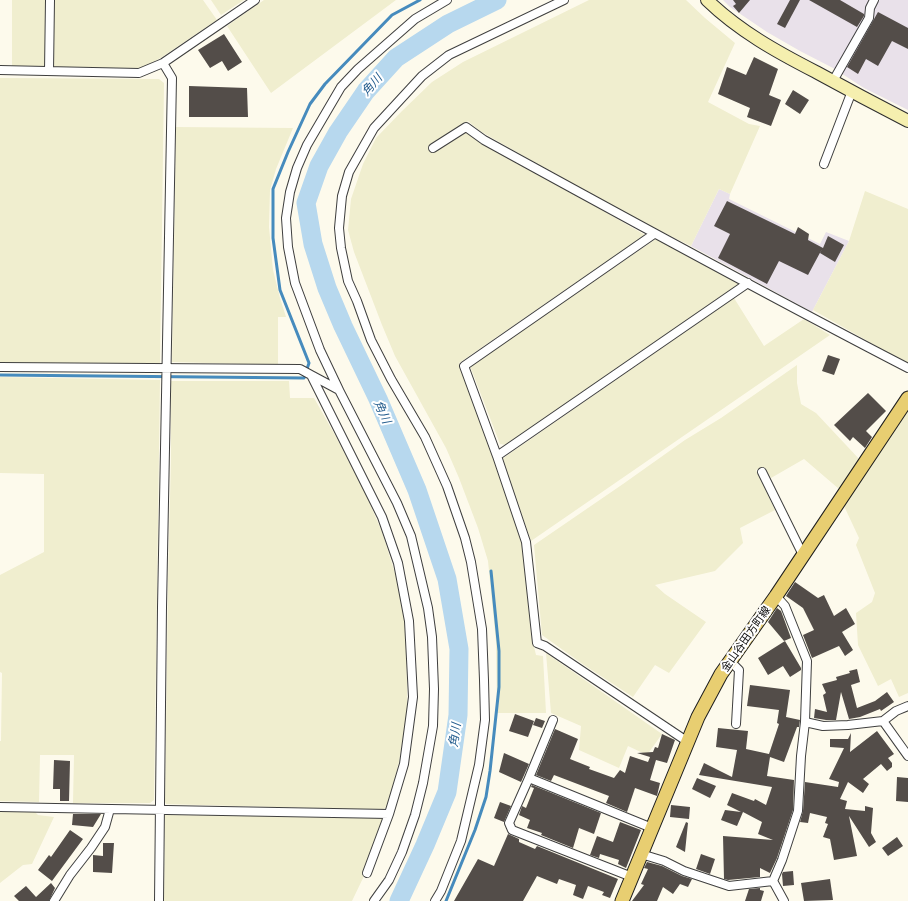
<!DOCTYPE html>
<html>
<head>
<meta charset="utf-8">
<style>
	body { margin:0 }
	canvas { display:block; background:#fdfaec }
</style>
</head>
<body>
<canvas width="908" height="901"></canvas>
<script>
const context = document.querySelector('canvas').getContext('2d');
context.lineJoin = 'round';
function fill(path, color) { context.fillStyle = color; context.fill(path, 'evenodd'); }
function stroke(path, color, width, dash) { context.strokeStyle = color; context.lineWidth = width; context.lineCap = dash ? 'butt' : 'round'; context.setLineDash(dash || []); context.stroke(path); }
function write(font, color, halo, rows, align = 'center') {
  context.font = font + ' "Crimson Pro","Noto Sans JP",serif'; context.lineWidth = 4; context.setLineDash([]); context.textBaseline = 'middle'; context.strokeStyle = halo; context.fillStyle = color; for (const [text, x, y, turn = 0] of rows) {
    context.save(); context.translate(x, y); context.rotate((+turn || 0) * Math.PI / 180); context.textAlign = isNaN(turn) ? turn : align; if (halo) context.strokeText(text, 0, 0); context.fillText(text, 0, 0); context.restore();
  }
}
fill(new Path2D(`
	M723,0h67l6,6 4,-6h108v110l-44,-22 -31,-20 -33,-17 -33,-19 -37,-25z
	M719,189l11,5 -1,5 91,45 6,-12 23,9 -37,71 -121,-66z`), '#e9e1ea');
fill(new Path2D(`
	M12,0h34v68l-34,-2z
	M54,0h149l14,20 -55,37 -19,11h-89z
	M211,0h33l-23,15z
	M264,0h132l-125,93 -44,-67z
	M589,0h97l19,18 30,25 -27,59 41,22 11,2 -30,68 -11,-5 -28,57 -41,-20 -88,-48 -82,-47 -12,-10 -40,25 5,6 32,-21 180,104 -186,128 37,101 25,74 3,17 7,79 5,21 7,1 3,57h-49l-1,-71 -8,-81 -10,-33 -19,-50 -13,-30 -51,-92 -13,-31 -28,-73 -6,-22 3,-31 12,-35 13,-26 26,-27 30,-29 31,-20z
	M0,78l159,1 5,4 -4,282 -160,-2z
	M176,127l117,1 -17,41 -6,21 -1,37 4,43 7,28 6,19h-8v48l-106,-3z
	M865,191l43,18v155l-95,-54 36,-69z
	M656,239l84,44 -234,162 -6,-1 -30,-78z
	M734,298l30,48 40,-27 26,16 -299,206 -29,-82z
	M797,365v18l4,21 15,9 45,48 -22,28 -35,-30 -33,19 -7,-11 -8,3 19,40 -35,18 3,15 -28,28 -60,14 10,9 41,28 -37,51 -14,-8 -22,32 -49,-32 -42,-30 -8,-90 89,-61 62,-44 36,-22z
	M0,377l160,3 -6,420 -4,3h-77l1,-48h-34l-1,47 -39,-1v-60h1l1,-68 -2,-1v-97l44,-23v-78l-44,-1z
	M171,381h118l1,17h24l21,37 32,62 15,35 18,57 4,27 2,23 1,45v30l-8,48 -12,45 -5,3 -216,-6 -1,-2 3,-221 3,-123z
	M908,411v282l-9,4 -8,-18 -13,7 -20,-41 -2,-32 16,-11 3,-9 -19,-48 3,-7 -15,-32z
	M546,653l116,81 -15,21 -19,-9 -9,22 -40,-18 2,-24 -30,-13z
	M34,811l4,4 16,2 -22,47 -9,1 -23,18v-71z
	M165,815l126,1 93,1 -20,59 -12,25h-188z`), '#f0eecf');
stroke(new Path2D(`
	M0,375l304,3 5,-15 -29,-73 -7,-52v-49l15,-37 22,-48 15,-20 67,-69 28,-15
	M446,901l29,-71 11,-33 4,-26 9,-84v-36l-8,-80`), '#468bbd', 3);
stroke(new Path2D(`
	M399,901l26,-56 22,-53 11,-77 1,-66 -12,-70 -30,-89 -39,-91 -35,-73 -16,-38 -14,-44 -7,-41 13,-37 19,-34 28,-41 30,-33 52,-34 49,-24`), '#b7d8ee', 19);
fill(new Path2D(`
	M733,0h17l-11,13 -6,-7 3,-2z
	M790,0h10l-15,28 -8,-4z
	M809,0h31l24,14v2l-7,11z
	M878,12l30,16v21l-16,-8 -14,25 -12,-7 -8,15 -11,-7z
	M224,34l18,28 -14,9 -6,-10 -12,7 -12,-18z
	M754,57l24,12 -9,26 12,5 -10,26 -24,-9 3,-9 -32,-14 9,-27 19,8z
	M189,86l58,2 1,29h-59z
	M793,90l16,10 -9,14 -15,-10z
	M727,201l68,33 3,-7 11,7 -1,6 15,8 5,-12 16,9 -9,17 -15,-9 2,-4 -14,26 -29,-14 -12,23 -49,-26 12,-24 -16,-8z
	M828,355l12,4 -6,16 -12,-4z
	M868,393l18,18 -20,20 6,6 -7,11 -12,-11 -3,4 -16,-16z
	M795,582l23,16 6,-3 10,21 12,-8 9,16 -13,8 11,18 -8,6 -6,-10 -27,12 -9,-23 11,-5 -11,-22 -17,-12z
	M777,608l4,3 10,27 -7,3 -16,-19z
	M785,641l16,27v2l-11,7 -7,-11 -15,9 -10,-17z
	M857,669l3,13 -9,3 6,23 18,-7 12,-9 7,10 -13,9 -1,-2 -20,8 -11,2 -8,-27 -5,28h-10l-12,-2 1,-9 12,3 -4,-17 3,-2 -4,-9 15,-4 -1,-3 14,-4 -1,-2z
	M750,685l40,5 -4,27 14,3 -1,7h-2l-13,35 -14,-5 -3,19 27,4 -1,30 -16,48 -7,15 -10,-5v9l-32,3 -4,-1 -1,-43 50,4 -15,-6 4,-12 -19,-10 -6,14 -16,-6 4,-10 16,2 -14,-7 5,-12 22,8 1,-2 11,6 6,-18 -73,-12 5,-12 28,14 5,-27 -21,-3 2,-19 30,3 -2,18 23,5 10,-30 -2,-1 2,-13 -32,-4z
	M515,714l19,7 -6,16 -19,-6z
	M536,718l9,3 -3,7 -9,-3z
	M555,729l23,10 -8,20 20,8 -1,2 25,9 6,-8 5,3 5,-17 18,6 2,-5 -13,-4 16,-1 2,-5 3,1 4,-14 13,6 -8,23 -11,-3 -6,20 10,3 -3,13 -22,-8 -8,24 -21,-9 3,-7 -55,-21 -3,6 -15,-6z
	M877,731l17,23 -6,4 4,5v4l-5,4 -6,-7 -18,15 6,5 -6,9 -15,-11 -8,17 7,2 -2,8 20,2v-5l8,2 -2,25 5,9 -7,5 -20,-31 8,40 -23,4 -4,-21 -7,-2 5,-13 -3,-1 2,-6 -17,-4 -2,10 -8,-1 3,-11 2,-29 33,5 1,-5 -10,-3 15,-31 -14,-1v-8h18l3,-6 -1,19z
	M504,753l25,11 -8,18 -22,-10z
	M54,760l16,1 -1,40h-9v-12h-7z
	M897,777l11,1v24l-12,-1z
	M697,778l19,8 -6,12 -18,-9z
	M532,785l69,28 -7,21 -15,-6 -6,20 -32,-13 1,-2 -15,-5 3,-8 -11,-5 3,-9 4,2 8,-20 -3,-1z
	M500,802l11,4 -7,16 -10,-4z
	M671,805l19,2 -1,12 -19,-2z
	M73,814h28l-8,13 -21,-2z
	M620,822l21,8 -15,38 -8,-4 1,-4 -19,-6 -1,4 -9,-3 7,-19 16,6z
	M686,822l2,1 -3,29 -9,-5z
	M70,830l13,9 -31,42 -14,-11 11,-15 2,2z
	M508,834l11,5v3l16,7 2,-3 81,33 -8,19 -8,-3 2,-3 -16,-6 -5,13 -10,-4 3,-10 -17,-6 -2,5 -20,-8 -14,25h-69l24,-42 16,7z
	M897,837l6,9 -15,10 -6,-8z
	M103,843h11l-2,30 -19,-1v-17l10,1z
	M701,854l14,5 -5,15 -14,-5z
	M647,862l15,4 20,10 10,3 -4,8 -8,-3 -7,10 -10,-7 -6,14h-25l12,-16 -3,-1 7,-15 -4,-1z
	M793,871l1,14 -11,1 -1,-12 1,-2z
	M830,879l3,21 -29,1 -3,-18z
	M51,883l4,5 -6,13h-30l-5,-5 12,-10 10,11z
	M760,888v2l4,1 -3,10h-16l4,-12z`), '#534d49');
const street = new Path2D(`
	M0,70l139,3 24,-10 92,-63
	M49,71l1,-71
	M833,81l36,-63 1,-10 4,-8
	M433,148l33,-21 18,13c140,77 281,154 424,228
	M824,164l28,-73
	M654,234l-190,132 33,90 251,-173
	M0,367l300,2 11,6 71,142 16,46 11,58 4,76 -9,67 -15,50 -389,-7
	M311,375l28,15 58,113 14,33 17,72 4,29 2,52 -1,37 -10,57 -8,32 -13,37 -13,28 -15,21
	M339,390l-19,-40 -25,-67 -7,-36 -2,-29 4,-26 7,-24 10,-23 34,-58 17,-18 57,-50 32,-19
	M497,456l29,86 11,101 8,3 143,96
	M762,472l41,83
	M730,661l9,9 -3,54
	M553,720l-24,58 123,50
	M883,721l13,-10 12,-5
	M805,722l18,4 25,-1 35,-4 25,35
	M529,778l-20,45 3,7 120,47
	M641,854l23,7 20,10 45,15 44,-5
	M367,873l22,-59
	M773,881l9,-21 16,-49 3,-55 4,-34 2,-61 -22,-55 -9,-10
	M773,881l11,20
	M54,901l16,-26 21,-27 14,-21 5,-18
	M159,901l3,-294 10,-529 -9,-15
	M435,901l6,-10 20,-50 18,-76 6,-45 -1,-40 -2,-51 -11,-67 -6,-24 -18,-52 -22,-49 -34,-58 -20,-39 -14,-39 -9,-20 -7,-33 -2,-20 3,-32 7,-24 25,-44 48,-52 27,-21 115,-55`);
const secondary = new Path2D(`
	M707,0c32,31 70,52 109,72 31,17 61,33 92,49`);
const primary = new Path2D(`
	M622,901l76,-184 23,-43 55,-78 132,-198`);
stroke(street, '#3f3f3f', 10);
stroke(secondary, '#2e2e2e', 14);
stroke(primary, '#1d1d1d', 15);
stroke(street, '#fff', 8);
stroke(secondary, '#f5efaf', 12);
stroke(primary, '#e8ce71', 13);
write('11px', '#0c0c0c', '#fff', [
	["金山谷田方町線",746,639,-55]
]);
write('italic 12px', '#245d8e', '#fff', [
	["角川",372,85,-49],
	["角川",382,412,66],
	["角川",455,735,-82]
]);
</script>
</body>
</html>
